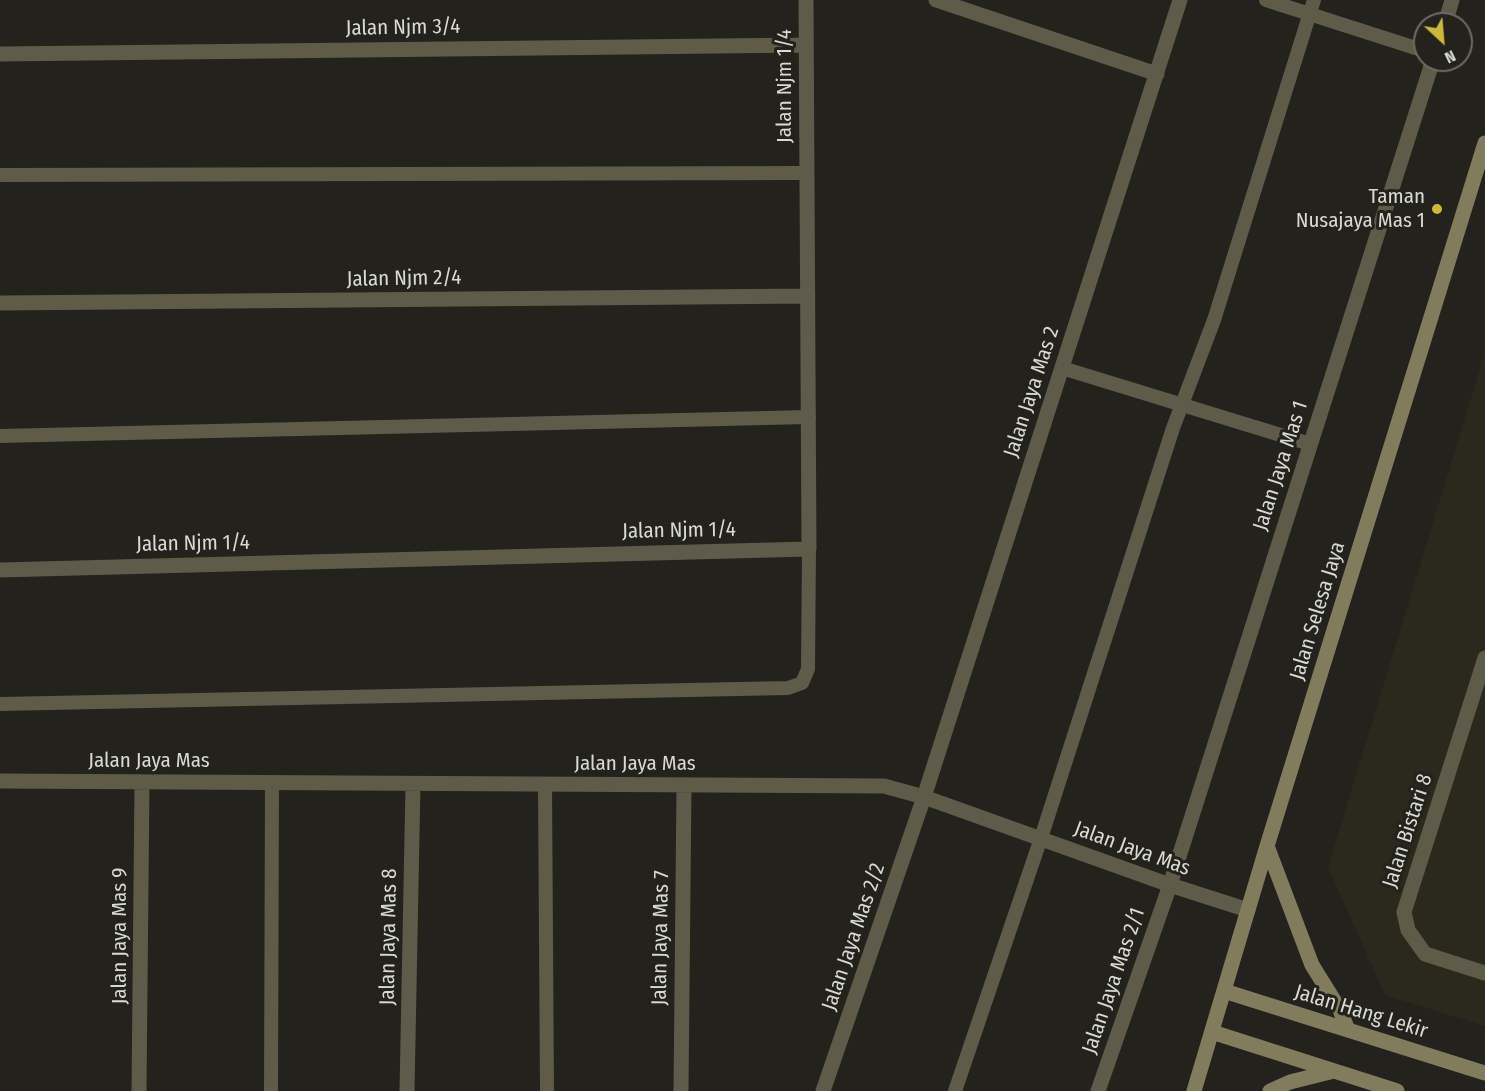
<!DOCTYPE html>
<html>
<head>
<meta charset="utf-8">
<style>
	body { margin:0 }
	#map { position:relative; width:1485px; height:1091px; overflow:hidden; background:#23221c; font-family:"Fira Sans Condensed",sans-serif }
	canvas { display:block }
	.north { position:absolute; left:1413px; top:12px; width:60px; height:60px; box-sizing:border-box; background:#23221c; border:2px solid #6c6b66; border-radius:50%; rotate:154deg; font-size:16px; font-weight:700; line-height:24px; text-align:center; color:#d9d9d4 }
	.north::after { content:''; display:block; margin:auto; width:21px; height:27px; background:#cdb938; clip-path:polygon(50% 0,100% 100%,50% 72%,0 100%) }
</style>
</head>
<body>
<div id="map">
<canvas width="1485" height="1091"></canvas>
<div class="north">N</div>
</div>
<script>
const context = document.querySelector('canvas').getContext('2d');
context.lineJoin = 'round';
function fill(path, color) { context.fillStyle = color; context.fill(path, 'evenodd'); }
function stroke(path, color, width, dash) { context.strokeStyle = color; context.lineWidth = width; context.lineCap = dash ? 'butt' : 'round'; context.setLineDash(dash || []); context.stroke(path); }
function write(font, color, halo, rows, align = 'center') {
  context.font = font + ' "Fira Sans Condensed",sans-serif'; context.lineWidth = 6; context.setLineDash([]); context.textBaseline = 'middle'; context.strokeStyle = halo; context.fillStyle = color; for (const [text, x, y, turn = 0] of rows) {
    context.save(); context.translate(x, y); context.rotate((+turn || 0) * Math.PI / 180); context.textAlign = isNaN(turn) ? turn : align; if (halo) context.strokeText(text, 0, 0); context.fillText(text, 0, 0); context.restore();
  }
}
fill(new Path2D(`
	M1485,352v674l-100,-31 -57,-128z`), '#2b291d');
stroke(new Path2D(`
	M1266,0l159,51
	M0,175l807,-2
	M1062,368l248,76
	M0,436l809,-19
	M0,704l788,-16 14,-5 6,-14 1,-120
	M545,784l2,307
	M271,1091l1,-308
	M955,1091l86,-253 132,-410 41,-108 100,-320`), '#5e5b48', 14);
stroke(new Path2D(`
	M936,0l221,74
	M1445,24l7,-24
	M0,54l806,-9
	M0,303l808,-7
	M0,570l809,-21 -3,-549
	M1485,658l-81,254 4,18 17,24 60,19
	M0,781l884,5 40,11 246,88 78,25
	M139,1091l3,-309
	M407,1091l6,-307
	M681,1091l3,-306
	M823,1091l101,-294 256,-797
	M1098,1091l72,-206 263,-825`), '#5e5b48', 15);
stroke(new Path2D(`
	M1267,846l45,119 28,45 8,20
	M1224,991l261,82
	M1212,1032l185,59
	M1194,1091l73,-245 218,-703
	M1270,1091l20,-9 44,-11`), '#807c5c', 15);
for (const [x, y, r, color] of [
	[1437,209,6,"#cdb938"]
]) { const dot = new Path2D(); dot.arc(x, y, r, 0, 2 * Math.PI); context.fillStyle = color; context.fill(dot); stroke(dot, '#23221c', 2); }
write('21px', '#d9d9d4', '#23221c', [
	["Jalan Njm 3/4",403,28,-1],
	["Jalan Njm 1/4",785,86,-90],
	["Jalan Njm 2/4",404,279,-1],
	["Jalan Jaya Mas 2",1032,392,-72],
	["Jalan Jaya Mas 1",1281,466,-72],
	["Jalan Njm 1/4",679,531,-1],
	["Jalan Njm 1/4",193,544,-1],
	["Jalan Selesa Jaya",1318,611,-73],
	["Jalan Jaya Mas",149,761],
	["Jalan Jaya Mas",635,764],
	["Jalan Bistari 8",1408,831,-72],
	["Jalan Jaya Mas",1132,849,20],
	["Jalan Jaya Mas 9",120,936,-90],
	["Jalan Jaya Mas 8",389,937,-89],
	["Jalan Jaya Mas 2/2",854,937,-71],
	["Jalan Jaya Mas 7",661,938,-89],
	["Jalan Jaya Mas 2/1",1114,981,-71],
	["Jalan Hang Lekir",1361,1012,17]
]);
write('21px', '#d9d9d4', '#23221c', [
	["Taman",1425,197],
	["Nusajaya Mas 1",1425,221]
], 'right');
</script>
</body>
</html>
